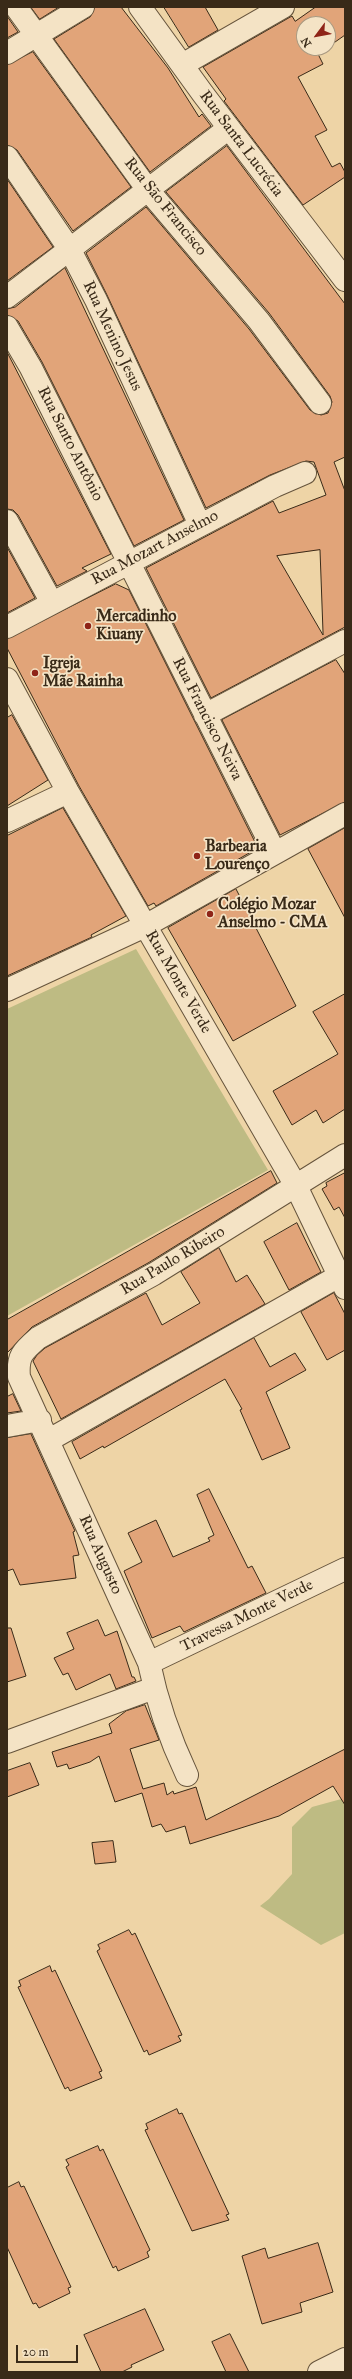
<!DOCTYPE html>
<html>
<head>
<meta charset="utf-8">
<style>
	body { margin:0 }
	#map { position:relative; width:352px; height:2379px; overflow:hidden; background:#eed4a6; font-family:"IM FELL Great Primer",serif }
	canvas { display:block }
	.frame { position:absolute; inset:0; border:8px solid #392a18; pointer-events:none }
	.north { position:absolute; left:296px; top:16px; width:40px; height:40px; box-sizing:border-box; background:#f4e3c5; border:1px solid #a99980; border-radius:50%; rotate:238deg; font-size:11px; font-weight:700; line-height:16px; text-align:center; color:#392a18 }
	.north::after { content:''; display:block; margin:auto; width:14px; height:18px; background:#8f2418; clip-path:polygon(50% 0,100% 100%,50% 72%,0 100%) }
	.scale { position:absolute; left:16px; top:2345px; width:62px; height:18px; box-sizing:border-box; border:2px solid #392a18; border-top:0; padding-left:5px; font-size:12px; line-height:14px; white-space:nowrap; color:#392a18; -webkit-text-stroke:3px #f4e3c5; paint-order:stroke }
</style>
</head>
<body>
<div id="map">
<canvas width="352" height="2379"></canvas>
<div class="frame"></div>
<div class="north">N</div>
<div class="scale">20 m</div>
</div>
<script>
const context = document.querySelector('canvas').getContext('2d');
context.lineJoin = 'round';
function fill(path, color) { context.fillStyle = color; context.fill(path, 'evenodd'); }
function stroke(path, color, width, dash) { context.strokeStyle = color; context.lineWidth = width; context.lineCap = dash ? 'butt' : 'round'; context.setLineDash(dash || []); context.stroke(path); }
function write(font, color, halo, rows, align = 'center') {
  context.font = font + ' "IM FELL Great Primer",serif'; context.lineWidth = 3.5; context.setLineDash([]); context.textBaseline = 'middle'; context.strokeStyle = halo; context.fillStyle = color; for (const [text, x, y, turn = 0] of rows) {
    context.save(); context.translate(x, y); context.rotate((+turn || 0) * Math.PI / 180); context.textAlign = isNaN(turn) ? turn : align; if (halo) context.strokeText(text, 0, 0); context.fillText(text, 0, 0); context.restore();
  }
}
fill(new Path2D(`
	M136,949l132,221 -261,146v-307z
	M345,1798v135l-24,12 -61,-39 9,-7 23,-25v-47l20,-20z`), '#bebb83');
const building = new Path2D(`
	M31,7h28l-19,12z
	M95,7h26l47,61 31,49 3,-3 9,12 -61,46 -96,-133 36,-22z
	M164,7h41l13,23 -29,17z
	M316,7h29v28l-17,12v-23h-24v24h23l-9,6 5,10 -25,13 29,53 -12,6 17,31 8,-4 5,9v5l-42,28 -79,-104 2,-2 -23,-32 89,-51 3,5z
	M7,16l11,16 -11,6z
	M33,52l98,135 -58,44 -56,-81 -10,-5v-80z
	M227,146l118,158v153l-11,5 11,29v136l-134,71 -65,-130 127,-67 6,12 47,-18 -12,-33 -8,-1 -36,14 -64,33 -99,-213 -21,-42 60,-46 103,122 61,81 11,5 7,-2 4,-11 -2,-6 -61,-83 -103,-121zM320,550l3,82v3l-46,-79z
	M7,179l46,68 -46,34z
	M65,268l119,252 -50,26 -92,-184 -24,-41 -11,-6v-6l8,-2z
	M7,352l104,202 -29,14 5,3 -30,15 -39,-71 -5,-5 -6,-1z
	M7,547l28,51 -28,15z
	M116,584l13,6 129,258 -102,58 -2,-3 -6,3 -69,-120 -72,-138v-9z
	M336,660l9,14v128l-65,33 -58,-115z
	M12,715l36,65 -41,26v-88z
	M63,808l63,108 -35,19 1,2 -85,39v-140z
	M345,828v90l-37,-69z
	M236,889l60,117 -63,35 -65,-113z
	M345,994v115l-22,14 -7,-13 -24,15 -19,-34 65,-37 -25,-42z
	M271,1171l6,12 -129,80 -116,64 -25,26v-33z
	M345,1173v45l-6,-11 -5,3 -12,-21 5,-3 -1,-3z
	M297,1223l24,49 -32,18 -25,-48z
	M219,1248l17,34 11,-7 18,29 -204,115 -28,-58 4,-6 8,-7 101,-55 16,32 38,-22 -19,-31z
	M334,1293l11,21v36l-18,10 -26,-48z
	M254,1338l16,29 25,-14 11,17 -40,22 24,56 -28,12 -22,-50 2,-1 -17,-30 -121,69 -1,-2 -23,13 -8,-17z
	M13,1394l8,17 -14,2v-16z
	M31,1434l44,97 -2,1 6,23 -6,1 3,22 -56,7 -7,-16 -6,2v-133z
	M209,1489l39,79 4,-2 14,27 -82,39 -4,-6 -28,12 -28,-67 18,-9 -14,-29 28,-13 17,37 37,-16 -2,-3 6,-3 -17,-40z
	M98,1620l7,16 12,-5 15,46h2l2,4 -20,8 -6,-15 -34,16 -8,-17 -5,2 -9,-17 20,-9 -7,-16z
	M7,1628h4l15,48 -19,6z
	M145,1705l14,35 -29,9 13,40 21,-6 3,12 6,-4 1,3 22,-7 10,33 139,-71v56l-12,-19 -54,30 -89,28 -5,-18 -19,6 -5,-8 -9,3 -10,-34 -27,9 -16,-46 -9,6 -21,7 -2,-5 -10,3 -5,-15 60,-19 -3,-9 17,-13z
	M30,1763l9,22 -32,12v-26z
	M113,1841l3,21 -21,2 -3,-21z
	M129,1930l3,5 3,-2 47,102 -4,1 3,5 -32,14 -2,-5 -3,2 -47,-101 3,-2 -2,-4z
	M50,1966l2,6 3,-2 47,101 -3,1 3,6 -32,13 -2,-4 -3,2 -47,-102 3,-1 -2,-5z
	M177,2109l2,5 3,-1 47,101 -3,1 3,5 -37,11 -47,-101 3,-1 -2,-5z
	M98,2146l2,5 3,-2 47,101 -3,2 2,5 -31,14 -2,-5 -3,2 -47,-101 3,-2 -3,-5z
	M19,2182l2,5 3,-1 47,101 -3,1 2,5 -31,15 -3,-5 -3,1 -26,-57v-59z
	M318,2243l15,49 -33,11 2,9 -40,12 -20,-68 23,-8 3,10z
	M145,2309l19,41 -33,15 1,2 -10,5h-21l-17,-37z
	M230,2334l19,38h-23l-14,-30z`);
fill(building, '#e1a479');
stroke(building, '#392a18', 1);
const minor = new Path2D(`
	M16,7l132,183 111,131 61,82
	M140,7l63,87 142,186
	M7,53l76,-46
	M182,65l101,-58
	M7,157l63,93 26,50 104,225
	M7,297l222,-169
	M7,327l24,41 244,485
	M7,521l45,82
	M7,627l268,-141 30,-13
	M7,679l61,113 228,394 49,102
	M205,715l140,-74
	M7,821l61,-29
	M7,990l138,-64 200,-112
	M7,1426l33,-6
	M49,1440l290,-164
	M149,1663l196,-94
	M7,1742l147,-54
	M187,1775c-17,-36 -30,-73 -38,-112l-130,-286c-2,-21 4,-26 19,-39l116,-64 191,-119
	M319,2372l26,-13`);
stroke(minor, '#66543c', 24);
stroke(minor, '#f4e3c5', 22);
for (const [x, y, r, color] of [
	[88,626,4,"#8f2418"],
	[35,673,4,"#8f2418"],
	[197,856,4,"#8f2418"],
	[210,914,4,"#8f2418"]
]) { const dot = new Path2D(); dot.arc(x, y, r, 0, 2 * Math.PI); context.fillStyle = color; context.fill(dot); stroke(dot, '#f4e3c5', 1.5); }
write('16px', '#392a18', '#f4e3c5', [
	["Rua Santa Lucrécia",241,144,53],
	["Rua São Francisco",165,207,51],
	["Rua Menino Jesus",112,336,65],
	["Rua Santo Antônio",70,444,63],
	["Rua Mozart Anselmo",155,548,-28],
	["Rua Francisco Neiva",207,719,63],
	["Rua Monte Verde",178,982,60],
	["Rua Paulo Ribeiro",173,1261,-31],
	["Rua Augusto",100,1555,66],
	["Travessa Monte Verde",247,1616,-26]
]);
write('bold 16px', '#392a18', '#f4e3c5', [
	["Mercadinho",96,617],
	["Kiuany",96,635],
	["Igreja",43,664],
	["Mãe Rainha",43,682],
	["Barbearia",205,847],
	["Lourenço",205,865],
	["Colégio Mozar",218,905],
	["Anselmo - CMA",218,923]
], 'left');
</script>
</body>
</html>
